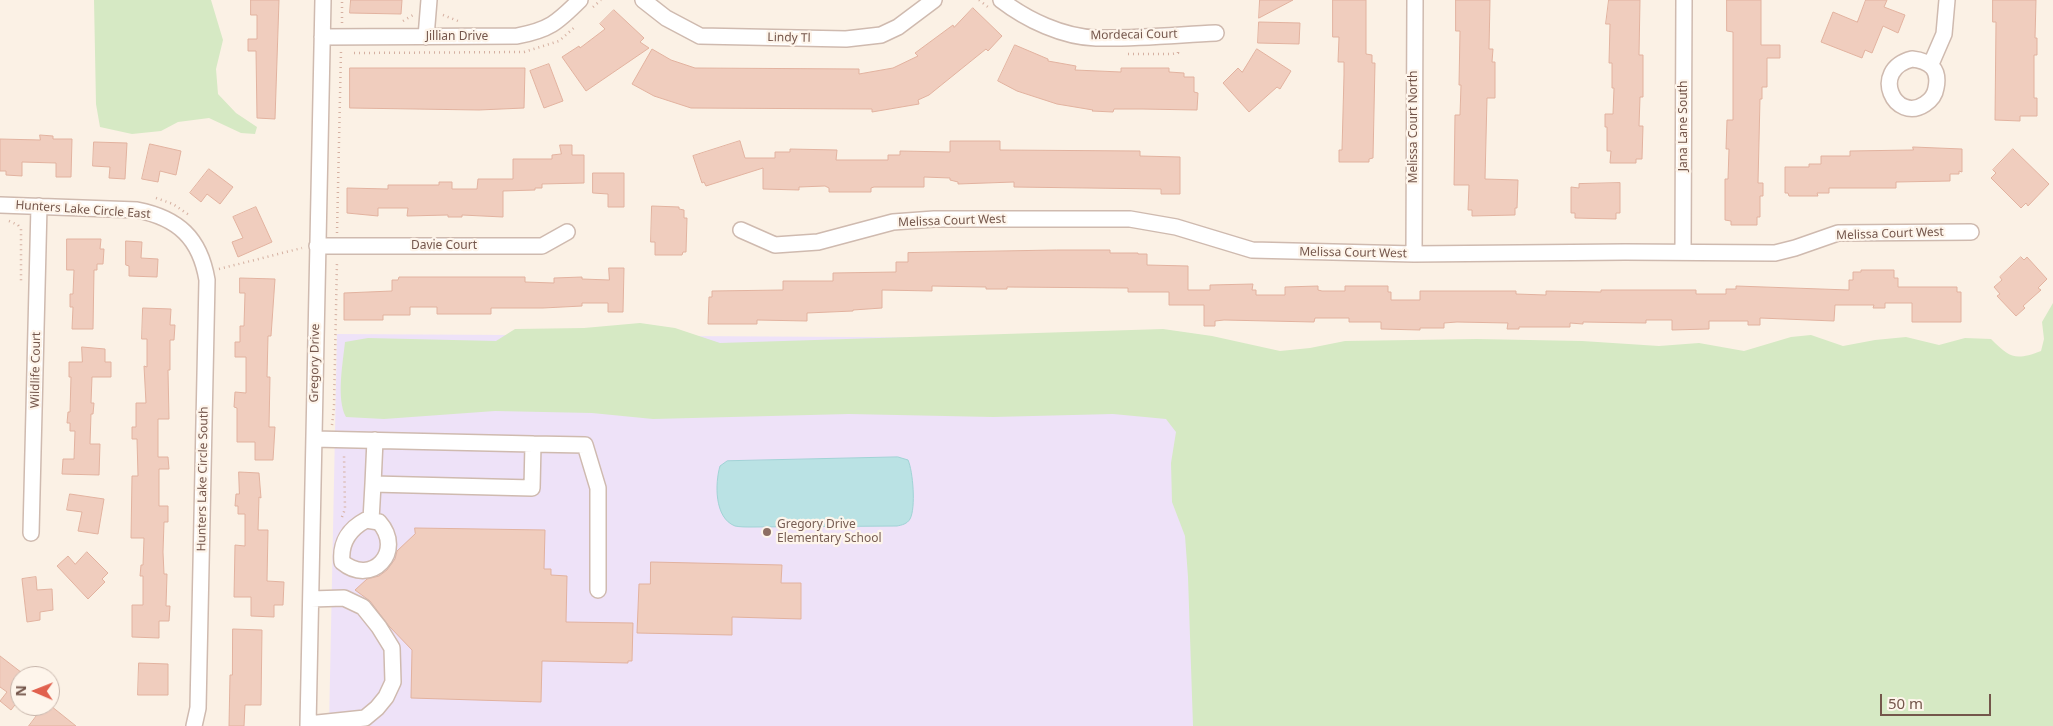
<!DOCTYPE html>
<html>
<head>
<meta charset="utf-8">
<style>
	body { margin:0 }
	#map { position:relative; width:2053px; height:726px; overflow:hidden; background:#fbf1e5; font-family:"Noto Sans",sans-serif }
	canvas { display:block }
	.north { position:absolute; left:10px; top:666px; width:50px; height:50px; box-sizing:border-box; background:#fef5eb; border:1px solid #c7b5ab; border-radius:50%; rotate:271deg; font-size:14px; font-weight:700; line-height:20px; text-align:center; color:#74564b }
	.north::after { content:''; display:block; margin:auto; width:18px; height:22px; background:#e1614e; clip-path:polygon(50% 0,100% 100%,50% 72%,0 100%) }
	.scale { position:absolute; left:1880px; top:694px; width:111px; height:22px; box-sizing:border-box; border:2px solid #74564b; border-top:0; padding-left:6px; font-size:15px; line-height:18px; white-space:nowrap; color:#74564b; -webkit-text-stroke:4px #fef5eb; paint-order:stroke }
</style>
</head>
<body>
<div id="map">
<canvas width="2053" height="726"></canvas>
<div class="north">N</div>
<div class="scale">50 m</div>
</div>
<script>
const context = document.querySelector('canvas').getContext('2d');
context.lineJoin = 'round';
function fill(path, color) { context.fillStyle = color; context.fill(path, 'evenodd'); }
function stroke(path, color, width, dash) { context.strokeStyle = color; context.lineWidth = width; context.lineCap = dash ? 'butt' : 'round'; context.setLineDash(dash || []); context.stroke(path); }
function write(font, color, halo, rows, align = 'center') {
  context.font = font + ' "Noto Sans",sans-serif'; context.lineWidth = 4.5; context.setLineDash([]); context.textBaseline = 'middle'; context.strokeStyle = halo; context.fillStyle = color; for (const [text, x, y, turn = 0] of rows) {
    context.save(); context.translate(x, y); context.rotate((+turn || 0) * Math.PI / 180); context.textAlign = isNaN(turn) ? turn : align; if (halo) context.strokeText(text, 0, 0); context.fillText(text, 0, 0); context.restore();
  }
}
fill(new Path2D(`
	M337,334l863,5 1,387h-872z`), '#eee2f8');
fill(new Path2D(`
	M94,0h117l12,40 -7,29 2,25 18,19 21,14 -2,7 -14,-1 -32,-15 -31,4 -17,9 -29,3 -32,-7 -4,-23z
	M2053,303v423h-860l-5,-149 -3,-41 -13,-34 -1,-39 5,-31 -10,-13 -53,-5 -120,3 -144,-3 -196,5 -61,-6 -97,-2 -111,8 -38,-2c-10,-18 -3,-55 -1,-75l23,-4 128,3 19,-12 69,-1 56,-5 35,5 45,15 443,-14 49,7 68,15 30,-3 35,-7 132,-2 105,2 77,5 40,-3 45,8 47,-14 20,-2 32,11 32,-6 31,-3 33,8 26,-7 26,1c19,19 24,22 50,12l3,-12 -2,-17z`), '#d6e9c4');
const water = new Path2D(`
	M898,457l10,3c5,11 8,48 2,59 -3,5 -8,6 -13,7l-146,1c-5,0 -11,0 -16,-1 -21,-8 -20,-43 -15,-60l7,-5z`);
fill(water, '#bae2e4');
stroke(water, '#a1d3d6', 1);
const building = new Path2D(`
	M251,0h28l-4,119 -18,-1 -1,-67h-8v-12h9v-24h-6z
	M351,0h51l-1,14 -51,-1z
	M1260,0h33l-34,18z
	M1333,0h33v54l6,1v8h3l-2,95 -4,1v3h-30v-12h3l2,-75v-13h-6l1,-25h-6z
	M1456,0h34l-1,49h4l-1,13h3v36h-8l-2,81 33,1 -1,28h-2v7l-43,1v-6h-4l1,-25h-15l1,-70h5l1,-30h-2l1,-54h-4z
	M1609,0h31l-1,55h4v42h-3l-1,29h4l-1,33h-6v4h-26l1,-12h-4v-24h-2v-13h8l1,-26h-2v-25h-3l1,-39h-4z
	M1727,0h34v45h19v13h-13v29h-5v12h-2l-2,84h5v13h-3v21h-3v8h-26v-4l-6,-1v-41h3l1,-30h-3l1,-29h6v-88l-6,-1z
	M1866,0h21l-3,7 21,8 -7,18 -15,-7 -11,27 -7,-3 -3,8 -41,-16 12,-30 24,10z
	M1993,0h43l-1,38h2v17h-3v43h3v18h-17v5l-25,-1 1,-98h-3z
	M973,8l29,28 -14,15 -2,-2 -57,46 -11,5 1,4 -47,8v-3l-181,-1 -37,-12 -22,-12 20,-35 19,11 24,8 164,1v5l34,-6 25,-12 -3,-3 38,-28 1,2z
	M614,10l30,28 -4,4 9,6 -63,43 -24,-34 17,-11 1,2 25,-19 -5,-5z
	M1259,22l41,1 -1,21 -41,-1z
	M1015,45l33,14v2l28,5 -1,4 46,2v-4h48v4l15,1v4h10v15l4,1 -1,17 -55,-1h-28l-1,3 -21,-1 1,-1 -36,-6 -40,-13 -19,-10z
	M1257,49l34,22 -11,18 -3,-2 -28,25 -26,-29 15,-15 4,4z
	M549,64l14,37 -19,7 -14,-37z
	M350,68h175l-1,40 -45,2 -129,-2z
	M40,135l13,1v3h19l-1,38h-15v-14l-34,-1v14l-16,-1v-4h-6v-32l40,1z
	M740,141l5,17h30v-6h15v-3l47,1 -1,10h52v-5h12v-4l50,1v-11h50v9l140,1v5l40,1v37h-19v-5l-147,-2v-5l-56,2v-2l-8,-2v-2l-26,-1v10h-50l-3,1v4h-42v-4l-4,-2 -26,1v3l-36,-1v-21l-57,18 -2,-4 -2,1 -9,-27z
	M94,142l33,1 -2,36 -16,-1 1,-11 -17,-1z
	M150,144l31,7 -5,24 -16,-4 -2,11 -16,-3z
	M560,145h12v10h12v28l-42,1v4h-7v2l-32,1v26l-41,-2v2h-14v-2l-41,1 1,-8h-30v8l-31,-3v-25l41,1v-4h51v-3h13v7h25l1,-10h35v-20h39v-4l9,-1z
	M1913,147l49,2v23l-3,-1v3h-9v7l-54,1v6h-67v5h-12l1,3h-29l-1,-3h-3v-26h24v-3h12v-8h29v-5l63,-1z
	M2013,149l36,35 -21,22 -2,-3 -5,5 -30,-30 5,-5 -3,-3z
	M209,169l24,18 -13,17 -13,-10 -6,8 -11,-9z
	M593,173h31v34h-16v-13l-15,-1z
	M1620,183v30h-4v6l-41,-1v-5h-4v-26l8,1v-4z
	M652,206l27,1v2l5,1v8h3l-1,34h-3l-1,3h-27v-13h-4z
	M256,207l16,35 -34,15 -6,-15 11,-4 -10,-21z
	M67,239h34l-1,10h4l-1,15h-6v6h-3l-1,59h-21l1,-22h-3v-13h3l1,-24h-7z
	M126,241l16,1 -1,16 17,1 -1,18 -28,-1v-10l-3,-1z
	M1057,250h53v3h28v1h9v11l41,1v24h22v-5l43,-1 -1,6h4v5h29v-8l33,-1v4l4,1h23v-5h43v6h3v8h29v-9h96v3l30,1v-4l55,1v-2h95v4h30v-5h10v-3l113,4v-10h4v-8h8v-2h33v8h4v9h59v5h4v30h-49v-19h-27v5h-12l1,-3h-39l-1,16 -74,-3v7h-12v-4h-39v8l-37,1v-10h-26v3l-63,-1v2l-13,-1v4h-51v2h-12l1,-6 -51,-1 -13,1v5h-24v2l-39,-1v-7h-32v-4h-34l-1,4 -90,-2 -9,1v5h-11v-21h-35v-13h-41v-4l-121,-1v2h-21v-2l-54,-1v5l-50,-1v18l-29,2v1l-46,2v8l-50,-1v4h-49l1,-27h3v-6l71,-1v-9h50v-8l63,-1v-10h12v-9z
	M2021,257l3,3 3,-3 20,22 -9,9 3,2 -18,16 2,2 -9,8 -19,-20 3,-2 -6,-7 8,-7 -2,-3z
	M609,268h15l-1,44h-15v-9h-26v3l-39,2h-52v6h-54v-7h-27v8h-27v5h-39v-27l48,-2v-11h6l1,-3h126v5l29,1v-5l28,-1v2l27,1z
	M240,278l35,1 -4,57h-3l-1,41h3l-1,50h6l-2,33h-18v-18h-18v-34l-3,-1 1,-15 11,1v-36h-11v-15h5v-16h4l1,-33h-5z
	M143,308l28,1 -1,16h5l-1,15h-4v30h-2l1,49h-11v38h10l1,12h-10v37h9v16h-4l-1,30 1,22h3l-1,32h4l-1,15h-10v17l-27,-1v-32h11v-29h-3l1,-11h2l1,-27h-13l1,-62h6l-1,-37h-5v-12h4v-24h10l-2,-37 3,1v-28h-5z
	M82,347l23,2v13h6v15h-19l-1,26h3l-1,11h-2l-1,30h10l-1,31 -37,-1 1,-15h11l1,-28h-5v-8h-3l1,-11h2l1,-35h-2v-15h13z
	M239,472l20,1 2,25 -2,-1 -1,33h10l-1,51 17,1 -1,23h-9v12l-23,-1v-19h-17l1,-52 10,1v-32h-7v-8h-3l1,-12h3z
	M70,494l34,5 -6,35 -20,-3 4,-19 -15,-2z
	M415,528l130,2 -1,39h7v6l16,1 -1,46 67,1 -1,38h-4v2l-86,-2 -1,41 -130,-4 1,-48 -23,-24 -19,-25 -15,-11 12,-11 12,-3 8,-6 8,-11 2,-8 18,-17z
	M87,552l21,21 -6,6 3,3 -17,17 -31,-33 11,-10 7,8z
	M651,562l131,3 -1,18h20v36l-69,-2v18l-95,-2 2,-49h11z
	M36,577l1,13 15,-1 1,21 -13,2v8l-13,2 -5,-43z
	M233,629l29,1 -1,75h-16l-1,21h-15l1,-51h2z
	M0,656l26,20h-6v26l-2,-1 -7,9 -11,-9 7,-9 -7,-5z
	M139,663l29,1v31h-30z
	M44,706h7l25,20h-47z`);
fill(building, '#f0cdbe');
stroke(building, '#e2b29f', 1);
const minor = new Path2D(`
	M643,0l23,18 34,18 146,3 35,-4 17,-8 36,-27
	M1001,0c26,20 62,37 95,38 40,1 80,-3 120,-5
	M322,37l195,-1c32,-6 40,-13 63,-36
	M426,37l3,-37
	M1912,59c18,2 28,10 24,29 -1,7 -5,12 -11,16 -30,20 -56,-34 -13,-45z
	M1931,64l13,-30 3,-34
	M0,205l137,5c41,8 63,28 70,70l-9,428 -4,18
	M741,230l34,15 43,-3 75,-20 41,-3h196l46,8 76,23 162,4 211,-2 150,1 20,-5 43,-15 133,-1
	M317,246h225l25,-14
	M1683,252l1,-252
	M1414,254l1,-254
	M314,439l219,5 -1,44 -159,-4 2,-44
	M533,444l52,1 13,43v102
	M366,520l13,2c26,29 -7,65 -37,40 -2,-19 7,-33 24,-42z
	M371,520l2,-36
	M31,533l8,-327
	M308,724l57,-6 12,-10 9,-11 7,-15 -1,-34 -13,-21 -16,-20 -19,-9 -33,1
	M308,726l15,-726`);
stroke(minor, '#cfbaaf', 18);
stroke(new Path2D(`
	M979,0l9,7
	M593,7l8,-7
	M443,15l15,6
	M403,21l10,-6
	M342,23v-23
	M354,53l170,-1 35,-11 17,-15
	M1128,54h44l6,-1v-3
	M156,198l17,6 16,11
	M9,221l9,4 3,4v54
	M337,233l4,-182
	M219,269l83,-21
	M332,425l2,-18 3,-146
	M342,517l3,-8 -1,-55`), '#d5b0a1', 2.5, [1, 4]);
stroke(minor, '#fff', 15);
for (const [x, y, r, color] of [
	[767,532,5,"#8d6e63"]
]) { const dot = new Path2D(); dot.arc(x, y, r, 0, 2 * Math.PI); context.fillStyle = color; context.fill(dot); stroke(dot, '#fef5eb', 2); }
write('12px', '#74564b', '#fef5eb', [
	["Mordecai Court",1134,35,-1],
	["Jillian Drive",457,37],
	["Lindy Tl",789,38,1],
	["Jana Lane South",1684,126,-90],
	["Melissa Court North",1414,127,-90],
	["Hunters Lake Circle East",83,210,4],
	["Melissa Court West",952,221,-2],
	["Melissa Court West",1890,234,-2],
	["Davie Court",444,246],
	["Melissa Court West",1353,253,1],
	["Gregory Drive",315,363,-89],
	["Wildlife Court",36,370,-89],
	["Hunters Lake Circle South",203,479,-89]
]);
write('12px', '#785e54', '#fef5eb', [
	["Gregory Drive",777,525],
	["Elementary School",777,539]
], 'left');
</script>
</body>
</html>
